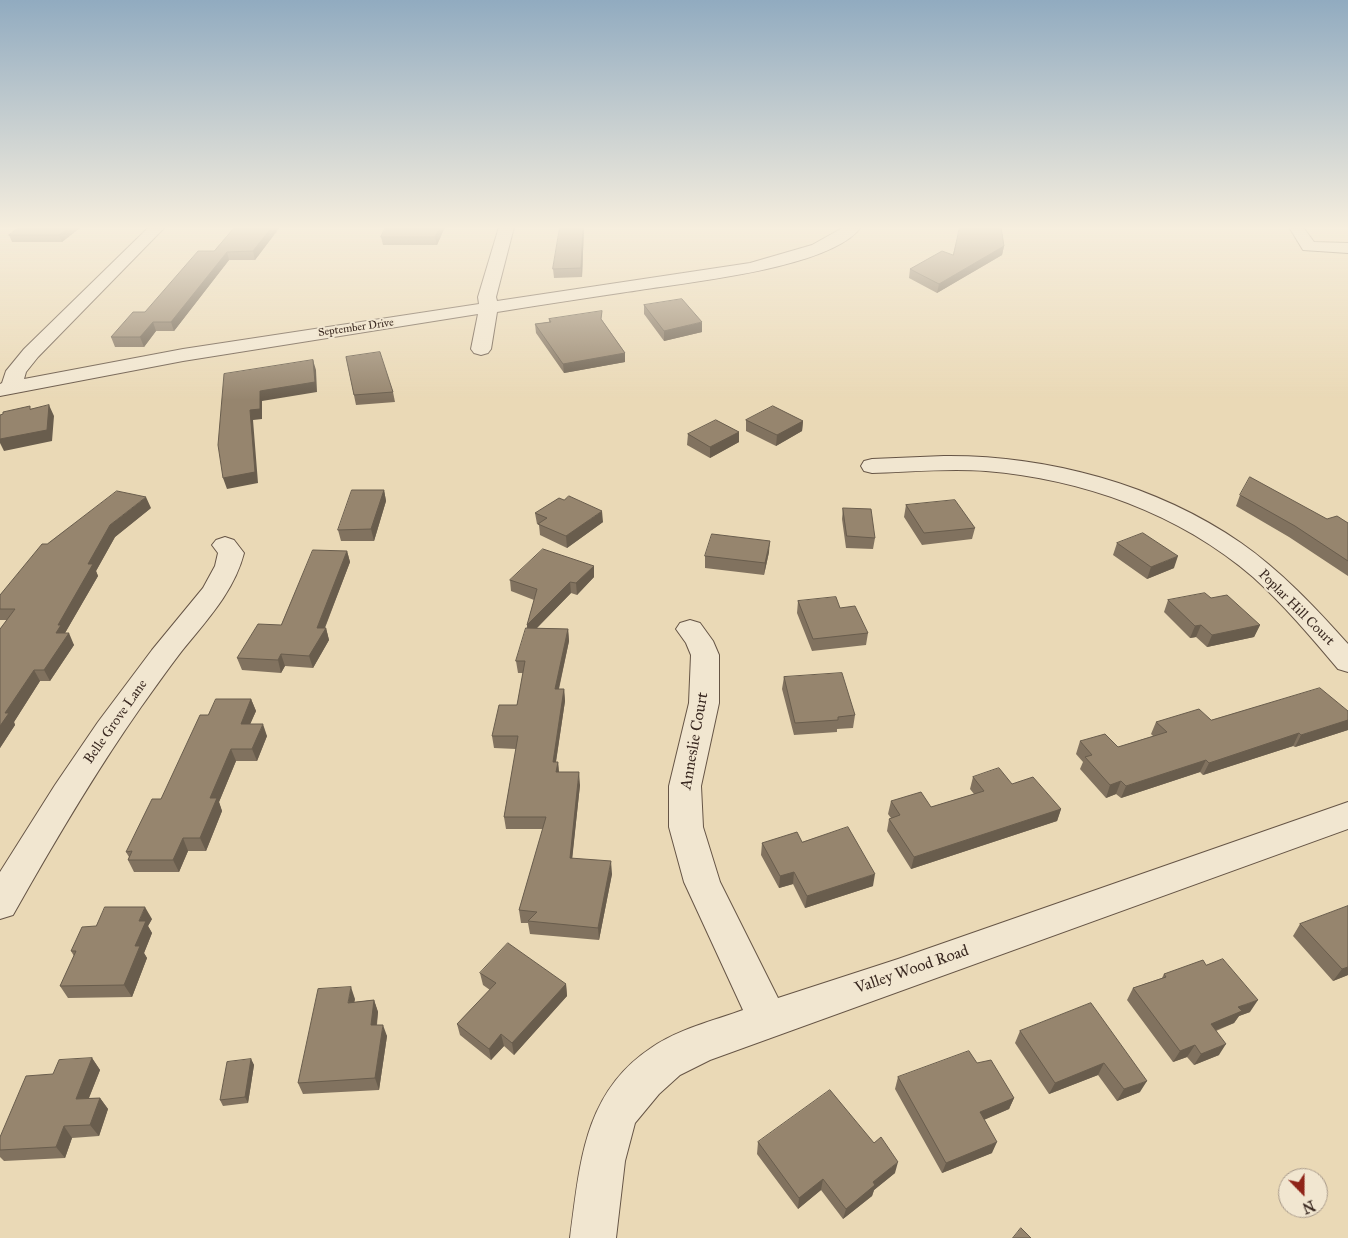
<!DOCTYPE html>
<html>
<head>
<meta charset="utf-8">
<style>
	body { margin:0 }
	#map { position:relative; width:1348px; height:1238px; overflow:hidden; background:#ead9b6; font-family:"IM FELL Great Primer",serif }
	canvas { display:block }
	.north { position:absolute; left:1278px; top:1168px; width:50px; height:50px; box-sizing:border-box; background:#f1e6d0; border:1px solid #a89a8a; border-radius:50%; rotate:158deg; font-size:14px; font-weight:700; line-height:20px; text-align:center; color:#3a2921 }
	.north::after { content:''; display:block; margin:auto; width:18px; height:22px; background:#8f2418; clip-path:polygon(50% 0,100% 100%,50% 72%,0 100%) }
</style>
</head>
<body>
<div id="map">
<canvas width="1348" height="1238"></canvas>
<div class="north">N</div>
</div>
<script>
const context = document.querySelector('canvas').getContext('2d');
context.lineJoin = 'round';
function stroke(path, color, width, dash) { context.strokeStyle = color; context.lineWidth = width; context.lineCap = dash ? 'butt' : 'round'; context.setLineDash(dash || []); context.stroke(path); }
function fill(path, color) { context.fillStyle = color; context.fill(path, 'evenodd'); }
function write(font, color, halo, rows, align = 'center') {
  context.font = font + ' "IM FELL Great Primer",serif'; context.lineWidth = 4; context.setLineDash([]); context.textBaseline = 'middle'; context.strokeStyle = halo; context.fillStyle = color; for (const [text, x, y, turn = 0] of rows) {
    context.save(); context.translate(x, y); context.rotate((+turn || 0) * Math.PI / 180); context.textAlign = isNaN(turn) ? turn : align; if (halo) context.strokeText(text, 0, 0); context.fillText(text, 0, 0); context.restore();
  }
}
const minor = new Path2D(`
	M149,227h16l-127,130 -12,15 -2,7 159,-30 296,-45 -1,-7 21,-70h15l-18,70 1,4 253,-38 62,-18 32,-18h17c-29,41 -171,55 -221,63 -47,7 -95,14 -143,22l-6,37 -3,4 -7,2 -7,-2 -3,-4 7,-35 -295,47 -183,35v-12l2,-1 4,-12 18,-22z
	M1289,227h14l11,15 34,1v10l-45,-3z
	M944,456c102,-1 212,28 297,87 40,28 74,64 107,101v28l-10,-3c-27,-32 -54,-64 -85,-92 -74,-64 -171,-98 -267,-106 -38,-3 -76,1 -114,2l-8,-2 -3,-5 3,-5 8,-2z
	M225,537l9,3 10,13c-10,39 -38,68 -63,99 -14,18 -27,37 -40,55 -47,67 -88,137 -128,208l-13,4v-47l55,-87 43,-63 54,-72 51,-62 12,-22 3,-13 -6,-8 4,-5z
	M690,620l10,3 13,18 6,14v48l-18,83 2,41 17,55 58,116 120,-39 450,-157v27l-638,231 -30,15 -21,19 -24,29 -10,38 -9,77h-46c10,-73 13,-145 81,-190 27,-19 62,-27 92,-38l-59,-128 -15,-55v-41l20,-83 2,-48 -5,-12 -10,-14 4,-6z`);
stroke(minor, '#665546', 2);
fill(minor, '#f1e6d0');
fill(new Path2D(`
	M81,227l-19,15h-50l-3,-7z
	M235,227h45l-25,33h-26l-55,71h-18l-12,16h-29l-4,-10 34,-25 69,-61z
	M445,227l-8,18h-54l-2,-8z
	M560,227h24l-2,50 -28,1 -1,-9z
	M1004,246l-2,9 -65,38 -28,-15 1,-9 43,-14z
	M644,305l58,27 -38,9 -20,-27z
	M549,319l53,1 23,33v9l-61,11 -28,-40 -1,-9 14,-2z
	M346,357l47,35 2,10 -39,3z
	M746,420l57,1 -1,10 -26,15 -30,-15z
	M739,432v10l-29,16 -23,-13 1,-11z
	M384,490l2,11 -12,40h-33l-3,-11z
	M1240,495l87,24 21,4v53l-59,-39 -53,-31z
	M906,505l69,23 -3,11 -50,6 -18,-28z
	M151,508l-36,29 -19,34 2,5 -33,57 9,12 -24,36h-10l-26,41 1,3 -15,23v-119l7,-9h-7v-25l47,-51z
	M843,508l32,30 -2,11 -27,-1 -4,-29z
	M535,513l68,9 -36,26 -27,-13 -1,-10 -2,-1z
	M1117,543l57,25 -27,11 -34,-24z
	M347,551l3,11 -25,66h1l3,12 -16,28 -28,-2 -4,7 -39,-3 -5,-12 44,-33z
	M769,552l-5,23 -59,-7v-12z
	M594,566v11l-17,18 -6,-2 -34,35 31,1 1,12 -10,48h5l1,12 -9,61h2l1,10 21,13 -8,73 40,16 -13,66 -69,-6 -2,-11h-7l-2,-13 24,-81h-37l-2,-12 12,-68 -22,-1 -2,-12 25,-31 6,-32h-5l-2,-12 11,-33v-3l7,-25 -23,-9 -1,-11z
	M1211,598l49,27 -6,12 -47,10 -11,-10 -6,1 -26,-26 4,-12z
	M798,601l42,7 28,25 -2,12 -54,6 -15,-38z
	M784,677l71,38 -2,13 -16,1v3l-43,3 -12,-46z
	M251,699l5,12 -6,13 17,12 -10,25h-21l-17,41 3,9 -16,40h-18l-9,21h-45l-6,-12 1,-3 -3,-5 35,-53 47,-84z
	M1348,711v19l-53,17 -2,-1 -90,29 -3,-3 -79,26 -5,-4 -10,4 -26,-29 3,-7 -7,-8 4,-13 38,6 35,-11 -2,-2 5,-12 55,-2z
	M973,777l39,7 49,25 -4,12 -146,48 -24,-38 2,-12 2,-1 -3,-4 3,-13 40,6 43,-13 -4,-5z
	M802,842l71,44 -68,22 -12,-24 -14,4 -18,-33 1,-12z
	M1348,906v69l-15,6 -40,-45 7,-12z
	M152,919l-4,7 4,7 -8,20 3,5 -15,39 -64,1 -8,-12 14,-30 -3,-5 25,-25z
	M1206,965l44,47 -11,4 -5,7 -18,8 3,24 -25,10 -7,-8 -14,5 -46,-62 6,-12 29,-10 2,-4z
	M480,973l86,11 1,12 -53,59 -10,-9 -13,14 -31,-25 -3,-11 33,-34 -7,-5z
	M355,999l-1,3 20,-2 4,12 -1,13 10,11 -8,54 -76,4 -5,-11z
	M1091,1003l49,89 -23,9 -19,-26 -49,19 -34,-51 5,-12z
	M92,1058l8,12 -11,28h11l8,11 -9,27 -27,2 -7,20 -61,3 -4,-4v-20l53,-63z
	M251,1059l3,6 -6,38 -25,3 -3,-6z
	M977,1063l37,35 -5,11 -25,11 8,33 -50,20 -47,-84 3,-12z
	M758,1142l116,1 21,30 -21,17 -2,6 -29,23 -22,-29 -23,19 -41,-55z`), '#81725f');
fill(new Path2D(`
	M70,227h11l-19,15 -3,-7z
	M272,227h8l-25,33 -2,-9z
	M440,227h5l-8,18 -2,-8z
	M583,227h1l-2,50 -1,-9z
	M1004,246l-2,9 -65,38 2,-9z
	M227,252l2,8 -55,71 -3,-9z
	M153,322l3,9 -12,16 -4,-10z
	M702,322v10l-38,9v-10z
	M625,353v9l-61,11 -1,-9z
	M313,360l3,10 1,22 -55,9v18l-9,1 5,63 -31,6 -4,-11 27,-68 10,-19z
	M49,405l5,11 -2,25 -48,10 -4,-8v-4z
	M803,421l-1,10 -26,15 1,-11z
	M739,432v10l-29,16v-11z
	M384,490l2,11 -12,40 -3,-12z
	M146,497l5,11 -36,29 -19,34 2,5 -33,57h4l5,12 -24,36 -6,-11 14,-45 30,-61 22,-39z
	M602,511l1,11 -36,26 -1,-12z
	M770,541l-1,11 -5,23 1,-12z
	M347,551l3,11 -27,70 3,-4 3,12 -16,28 -4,-12 8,-28z
	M1178,556l-4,12 -27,11 4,-12z
	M594,566v11l-17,18 -1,-12z
	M570,582l1,11 -43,44 -1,-12z
	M1201,625l-5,12 -6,1 5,-12z
	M1260,625l-6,12 -47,10 5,-12z
	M568,629l1,12 -13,60 -1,-12z
	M281,654l4,12 -4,7 -3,-13z
	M34,670l6,11 -26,41 1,3 -15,23v-22l5,-13z
	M564,689l1,12 -11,73 -1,-12z
	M251,699l5,12 -11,25 -4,-12z
	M1348,720v10l-53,17 6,-12z
	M263,724l4,12 -10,25 -5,-12z
	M1299,733l-6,13 -90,29 6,-12z
	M231,749l5,12 -17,41 3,9 -16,40 -6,-13 10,-40z
	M1206,760l-6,12 -79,26 5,-12z
	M558,762l1,12 -3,-2z
	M579,772l1,13 -9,85 -1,-12z
	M1121,781l-5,13 -10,4 4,-13z
	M1061,809l-4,12 -146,48 3,-12z
	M183,838l5,13 -9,21 -6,-12z
	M611,861l1,13 -13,66 -1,-12z
	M794,872l-1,12 -14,4 1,-12z
	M875,874l-2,12 -68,22 2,-12z
	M145,907l7,12 -4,7 4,7 -8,20 3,5 -15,39 -8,-12 11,-39 4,-25z
	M1348,967v8l-15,6 9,-12z
	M566,984l1,12 -53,59 -2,-12z
	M351,987l4,12 -3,16 -4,-12z
	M374,1000l4,12 -3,25 -4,-12z
	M1258,1000l-8,12 -11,4 -5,7 -31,12 8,-11 27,-17z
	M383,1025l4,11 -8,54 -4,-12z
	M501,1034l3,12 -13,14 -2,-11z
	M1226,1044l-7,11 -25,10 7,-11z
	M1195,1045l-8,12 -14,5 7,-11z
	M92,1058l8,12 -16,40 -8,-11z
	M251,1059l3,6 -6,38 -3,-6z
	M1104,1063l-6,12 -49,19 6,-11z
	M1147,1081l-7,11 -23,9 7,-12z
	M100,1098l8,11 -9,27 -9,-11z
	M1014,1098l-5,11 -33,14 4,-11z
	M64,1126l8,12 -7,20 -9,-11z
	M997,1142l-5,11 -50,20 4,-10z
	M898,1162l-3,11 -21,17 -2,6 -29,23 3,-10 27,-27z
	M823,1179l-2,11 -23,19 1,-11z`), '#695d4d');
const building = new Path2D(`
	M20,227h50l-11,8h-50z
	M235,227h37l-19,24 -26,1 -56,70h-18l-13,15h-29l22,-25h12l53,-61h16z
	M386,227h54l-5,10h-54z
	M560,227h23l-2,41 -28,1z
	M960,227h41l3,19 -65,38 -29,-15 32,-18 11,4z
	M682,299l20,23 -38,9 -20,-26z
	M602,311l-1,8 24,34 -62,11 -28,-40 16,-2 -2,-3z
	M380,352l13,40 -39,3 -8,-38z
	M313,360l2,22 -55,9v18l-10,1 5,62 -32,6 -5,-33 6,-71z
	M49,405l-2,25 -47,9v-24l3,-1v-2l27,-6v3z
	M773,406l30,15 -26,14 -31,-15z
	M716,420l23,12 -29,15 -22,-13z
	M1250,477l77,42 10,-3 11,7v38l-53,-35 -55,-31z
	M352,490h32l-13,39 -33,1z
	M117,491l29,6 -36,28 -22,39h5l-35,61h3l-5,8h13l-25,37h-10l-29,43h4l-9,13v-97l15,-20h-15v-14l42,-51h5z
	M569,496l33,15 -36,25 -28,-12 9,-6 -12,-5 24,-15 5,2z
	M955,500l20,28 -51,5 -18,-28z
	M843,508l28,1 4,29 -28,-2z
	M1143,533l35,23 -27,11 -34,-24z
	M712,534l58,7 -5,22 -60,-7z
	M543,549l51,17 -18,17 -6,-1 -43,43 10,-36 -27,-9z
	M313,550l34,1 -30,77h9l-17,28 -28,-2 -3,6 -41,-2 21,-34 23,1z
	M1205,593l6,5 16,-3 33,30 -48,10 -11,-10 -6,1 -27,-26z
	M836,597l4,11 15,-2 13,27 -55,6 -15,-38z
	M526,628l42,1 -13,60h9l-11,73h5l-2,10h23l-9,86 41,3 -13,67 -70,-7 9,-9 -18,-2 27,-93h-42l14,-81h-26l7,-31h18l8,-44h-9z
	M842,673l13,42 -17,2v3l-43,3 -11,-46z
	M1320,688l28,23v9l-47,15 -2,-2 -90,30 -3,-3 -80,26 -5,-5 -11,4 -25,-28 7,-2 -12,-14 25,-7 13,13 49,-15 -11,-10 43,-13 12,11z
	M216,699h35l-10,25h22l-11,25h-21l-21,49h7l-17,40h-17l-10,22h-45l4,-9 -6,1 26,-53h9l39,-84h8z
	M999,768l13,16 21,-7 28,32 -147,48 -25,-38 11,-4 -9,-14 30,-9 10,15 53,-16 -11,-14z
	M848,827l27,47 -68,22 -13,-24 -14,4 -18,-33 35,-11 5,10z
	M1348,906v61l-6,2 -42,-45z
	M105,907h40l-6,14h7l-11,25h5l-16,39 -64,1 16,-35h-5l11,-24 14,-1z
	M508,943l58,41 -54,59 -11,-9 -12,15 -32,-25 39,-41 -16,-10z
	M1223,959l35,41 -20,7 4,4 -31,13 15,20 -25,10 -6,-9 -15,6 -47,-63 33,-11 -2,-3 39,-14 3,5z
	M351,987l-3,16 26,-3 -3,25h12l-8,53 -77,5 20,-94z
	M1091,1003l56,78 -23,8 -20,-26 -49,20 -35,-52z
	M969,1051l8,12 14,-3 23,38 -34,14 17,30 -51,21 -48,-86z
	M92,1058l-16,41 24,-1 -10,27 -26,1 -8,21 -56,3v-13l26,-61 27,-2 6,-14z
	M251,1059l-6,38 -25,3 7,-38z
	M830,1090l44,53 7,-6 17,25 -25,20 2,3 -29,24 -23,-30 -24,19 -41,-56z
	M1021,1228l10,10h-18z`);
fill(building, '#96856e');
stroke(building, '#695d4d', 1);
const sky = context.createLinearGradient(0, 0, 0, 400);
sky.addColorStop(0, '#91abc0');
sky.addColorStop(0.57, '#f6eede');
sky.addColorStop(1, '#f6eede00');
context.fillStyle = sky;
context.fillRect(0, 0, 1348, 400);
write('11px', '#3a2921', '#f1e6d0', [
	["September Drive",356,328,-8]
]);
write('14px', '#3a2921', '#f1e6d0', [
	["Poplar Hill Court",1296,608,45],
	["Belle Grove Lane",116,722,-55]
]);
write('16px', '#3a2921', '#f1e6d0', [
	["Anneslie Court",695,741,-80],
	["Valley Wood Road",912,970,-19]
]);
</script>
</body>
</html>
